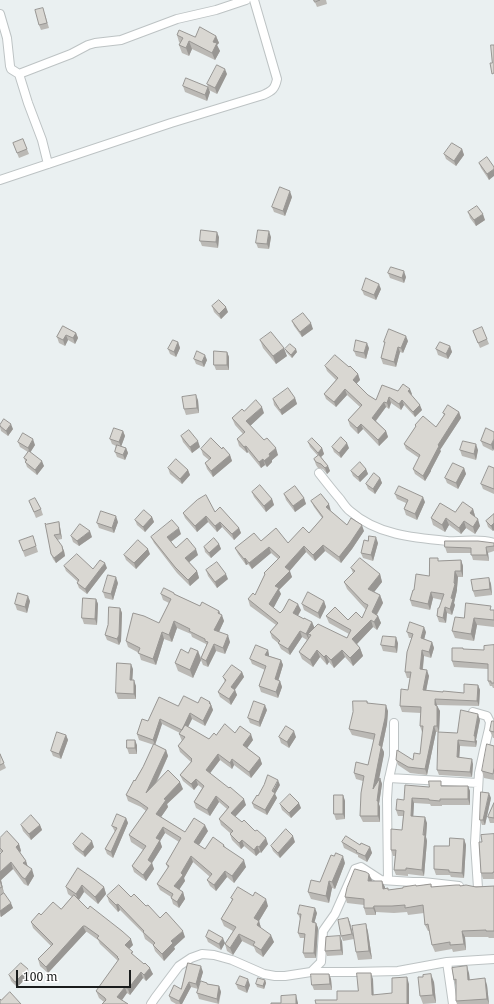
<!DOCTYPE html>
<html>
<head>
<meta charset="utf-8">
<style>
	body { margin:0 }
	#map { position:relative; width:494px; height:1004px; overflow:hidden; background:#eaf0f1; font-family:"Noto Serif",serif }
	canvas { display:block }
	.scale { position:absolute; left:16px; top:970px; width:115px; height:18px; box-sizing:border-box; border:2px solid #1a1c1c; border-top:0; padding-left:5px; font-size:12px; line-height:14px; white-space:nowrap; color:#1a1c1c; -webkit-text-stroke:3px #fff; paint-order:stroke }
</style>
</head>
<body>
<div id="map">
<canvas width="494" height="1004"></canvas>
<div class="scale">100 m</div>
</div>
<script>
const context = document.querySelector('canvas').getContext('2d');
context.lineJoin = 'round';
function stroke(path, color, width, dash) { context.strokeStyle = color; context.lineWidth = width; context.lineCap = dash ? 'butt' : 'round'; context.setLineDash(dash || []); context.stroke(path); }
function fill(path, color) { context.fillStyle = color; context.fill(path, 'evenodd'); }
const minor = new Path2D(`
	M0,14l7,24 3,28 1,3 8,5 9,29 14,37 6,24
	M19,74l52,-20 17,-9 7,-2 26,-3 56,-21 39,-9 30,-10
	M0,180l171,-57 92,-28c9,-4 12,-6 14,-16l-23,-79
	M319,473c7,9 14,18 21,26 3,4 6,9 10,12 27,24 64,27 98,30 16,1 31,-3 46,2
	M473,712l14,4 3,6 -1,7 -5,21 -5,23 -4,70 3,45
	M389,778l89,5
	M388,880l-1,-81 1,-16 6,-27v-33
	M447,962l6,42
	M311,972l10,-10 2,-31 12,-17 20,-45 6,-2 20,13 32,2h10l36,4
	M151,1004l4,-6 24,-32 12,-8 11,-4 12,1 18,5 32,14 11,2h10l26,-4h42l45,-1 49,-9 47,-3`);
stroke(minor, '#bdc3c4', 10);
stroke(minor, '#fff', 8);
fill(new Path2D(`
	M314,0h12l1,4 -10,3z
	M45,14l4,14 -8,2 -2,-5z
	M177,35l18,2 21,-1 3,7 -2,2 3,6 -5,9 -23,-11 -3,7 -7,-3 -3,-8 1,-2 -1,-1z
	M227,74l-10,20 -8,-4 1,2 -3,9 -22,-9 -2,-6 25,1 -1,-3z
	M23,139l6,15 -10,4 -6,-15z
	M462,149l2,6 -8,11 -10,-7 -2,-5z
	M479,163l15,4 -5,13 -8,-12z
	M292,197l-7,19 -11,-4 -2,-5z
	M468,212l17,8 -9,6 -6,-8z
	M219,237l-1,11 -16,-2 -2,-5z
	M271,237l-2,12 -11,-1 -2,-5z
	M388,273l18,4 -2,6 -14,-5z
	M381,289l-5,11 -12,-5 -2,-5z
	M212,306l16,6 -7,7 -7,-7z
	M292,321l21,8 -11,8 -8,-11z
	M63,326l13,7 2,5 -3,6 -7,-4 -3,6 -6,-3 -2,-6z
	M473,331l14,8 2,5 -9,4z
	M260,340l27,16 -11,8 -13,-16z
	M408,341l-5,12 -3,-1 -4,15 -13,-3 -2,-6 4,-15 -1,-1z
	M178,342l2,6 -4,9 -6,-3 -2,-5z
	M450,346l2,6 -4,7 -10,-4 -2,-6z
	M369,348l-3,11 -10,-3 -2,-5z
	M285,349l12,3 -5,6 -6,-6z
	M227,352l2,5v13h-13l-2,-5z
	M194,359l13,1 -3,7 -8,-3z
	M325,366l24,1 9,7 2,6 -4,4 12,11 8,5 22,-9 14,3 -1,1 11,15 -7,7 -11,-12 -3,5 -10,-7 -2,6 -3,-2 -10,14 10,10 2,6 -9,9 -16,-17 -5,5 -8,-8 -2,-6 12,-13 -13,-12 -11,12 -10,-8 -2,-5 12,-14 -9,-9z
	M295,398l2,6 -15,11 -8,-10 -1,-6z
	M198,400l1,13 -13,2 -2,-6z
	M244,411l20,2 -14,13 28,29 -6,5v2l-5,5 -2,-2 -4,3 -13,-16 -1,1 -8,-7 -2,-7 6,-5 -8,-9 -3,-7z
	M459,412l2,6 -21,32 1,1 -10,19v1l-6,10 -10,-7 -2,-5 6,-11 -13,-9 -2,-5 12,-17 -1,-2 21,2 8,-12 -1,-2z
	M0,425l13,4 -5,7 -7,-5 -1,-4z
	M486,428l7,23 -10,-5 -2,-5z
	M123,431l2,5 -4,10 5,2 2,5 -3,7 -8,-3 -2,-5 1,-6 -4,-2 -2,-5z
	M181,436l19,11 -8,6 -9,-11z
	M18,442l17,3 -5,7 14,14 -7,9 -10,-8 -3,-9 4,-6 -8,-5z
	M308,442l14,6 2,6 -3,3 7,9 2,5 -3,3 -4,-5 -5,-1 -2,-3 -2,-6 4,-3 -8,-9z
	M332,447l17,1 -8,10 -7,-6z
	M201,449h21l8,6 2,6 -19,16 -6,-8 -2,-6 4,-3 -6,-5z
	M460,450h18l-2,10 -14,-4z
	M168,468l20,2 2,5 -8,9 -12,-10z
	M464,468l2,6 -8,15 -11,-6 -2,-5z
	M494,468v26l-11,-5 -2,-5z
	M366,469l2,5 -8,8 -7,-6 -2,-5z
	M380,478l2,5 -7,11 -7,-5 -2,-5z
	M252,492l20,7 2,6 -8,7 -12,-15z
	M284,494l20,4 2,6 -11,8 -9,-12z
	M395,494l30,8 -8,18 -11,-5 -2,-6 2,-6 -9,-4z
	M29,501l12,8 2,6 -7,3z
	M311,501l20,10 16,14 17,6 -12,18 -11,14 -16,-12 -10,10 -9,-9 -17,19 3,6 -13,13 2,4 -8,14 7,5 21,-3 -3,6 6,3 8,3 2,5 33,11 2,-4 -20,-11 -3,-7 22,4 14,-2 4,-8 -19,-21 -3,-7 9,-9 -2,-5 29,6 2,8 -8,10 6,3 3,8 -6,12 1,1 3,7 -4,7 -4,-3 -16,17 3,4 3,8 -10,10 -8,-9 -11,11 -5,-6 -2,3 -7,-8 -7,10 -11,-8 -3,-7 8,-12 -5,-3 -12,18 -9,-6 -3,-6 -6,-5 -2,-6 6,-7 -26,-19 -2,-7 7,-4 10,-21 -1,-1 14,-14 -7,-6 -19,16 -4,-5 -2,1 -8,-11 -3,-6 26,-7 27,2 21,-10 13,-15 -8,-11z
	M473,509l2,7v1l5,9 -5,8 -9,-6 -5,6 -12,-9 -4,7 -12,-7 -2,-7 24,-6z
	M215,512l24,16 2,5 -7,7 -12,-13 -5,5 -9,-10 -11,10 -12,-14 -2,-5z
	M494,514v16l-1,1 -5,-4 -2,-6z
	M152,517l2,5 -9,10 -8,-7 -2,-5z
	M59,522l1,5 2,12 -5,1 7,11 1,5 -9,7 -3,-4 -2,-5 -5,-30z
	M118,522l-4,11 -15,-5 -2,-5z
	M181,534l-10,8 5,6 22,7 -9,7 8,9 2,7 -9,8 -13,-13 -23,-30 -3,-6z
	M33,536l5,16 -13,5 -6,-16z
	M71,536l21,1 -13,9 -6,-4z
	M368,541l10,2 -5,18 -10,-3 -2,-5z
	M494,543v8l-6,2 1,8 -16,-1 -2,-7h-24l-2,-6z
	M219,544l2,5 -10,9 -6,-6 -1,-5z
	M150,554l-14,15 -10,-9 -2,-5z
	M461,560l2,6v11h-5l-1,11v2l-3,13 1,2 -3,10 -5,-2 -1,10 -7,-1 -2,-6 5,-16 -9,-2 -3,12 -18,-4 -2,-6 4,-10 15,-14 10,-15z
	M64,566l29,3 14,-1 -20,26 -8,-6 -2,-5 1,-1 -12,-11z
	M206,570l22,9 -11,9 -9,-12z
	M489,578l2,6 1,11 -17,2 -2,-6z
	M118,583l-5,17 -8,-2 -2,-6z
	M161,594h13l26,12 19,5 5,10 -5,11 11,10 -5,12 -9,-3 -8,16 -5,-2 -2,-5 -8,18 -15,-7 -3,-8 13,-10 10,-2 3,7 5,-12v-2l-14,-7 -1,-3 -14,-6 -5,14 -8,-3 -8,26 -15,-5 -2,-7 -11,-6 -2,-6 33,-18 10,-20 -6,-3z
	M96,599l2,5 -1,21 -13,-1 -2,-6z
	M30,601l-3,12 -10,-3 -2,-6z
	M324,601l2,6 -6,12 -16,-9 -2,-6z
	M120,608l2,5 -1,28 -2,4 -12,-5 -2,-5z
	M492,610h2v17l-17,-2 -3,16 -19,-3 -3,-7 12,-13z
	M407,632h19l-2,7 8,3 2,6 -3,10 -7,-2 -1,13 6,7 -3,15 38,2 14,-8 2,5 -1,16 -42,-1 3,6 -1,21h-3l-9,43 -17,-2 -12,-8 -2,-5h17l7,-6 3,-22h-1l-2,-6 1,-13 -19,-1 -2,-6 8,-16 2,-12h-3l-2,-6 7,-34h-3z
	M398,643l-1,10 -14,-2 -2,-6z
	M494,645v43h-1l-1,-2h-2l-2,-5v-12l-34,-2 -2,-6 12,-11h20z
	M268,650l1,5v1l12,4 2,5 -5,16h2l2,6 -4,11 -17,-6 -2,-6 6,-16 -13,-6 -2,-5z
	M133,669l-1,11 4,6v13h-18l-2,-6z
	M242,672l2,5 -9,13 2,5 -6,10 -11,-8 -2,-5 7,-10 -2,-5z
	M367,701l1,2 20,8 -1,13 -5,24 2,4v2l-6,27 2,-3 2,6 -3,20 1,3v15h-17l-3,-6 3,-35 -7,-2 -2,-6 14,-8 6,-25 -22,-5 -3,-6z
	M210,702l3,8 -8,16 -13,-7 -4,8 21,12 7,-4 19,-2 18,7 -6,8 13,10 2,6 -11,14 -17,-13 -2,4 -12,-9 -10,13 36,32 -11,12 7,5 13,9 13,13 -7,9 -1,-1 -4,4 -12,-10 -3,3 -9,-9 -2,-6v-1l-9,-8 -2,-6 8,-10 -8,-7 -9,14 -14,-8 -2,-6 8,-14 -4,-3 -4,5 -11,-9 -3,-6 11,-13 -11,-10 -2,-6 4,-5 -3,-7 1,-1 -18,-9 -7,21 11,5 2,6 -12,28 27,5 -16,15 1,3 -7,10 24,15 23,-1 -9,14 6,4 19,-4 2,3 20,19 -12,16 -7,-6 -11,14 -6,-5 -3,-6 3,-3 -17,-15 -9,16 1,3 -6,8 4,3 2,7 -6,9 -6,-4 -2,-7 -11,-7 -3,-6 11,-16 -2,-4 13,-22 -14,-9 -5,8 2,6 -10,16 2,6 -8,12 -12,-9 -2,-6 11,-16 -12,-8 -2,-7 17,-24 -5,-4 -13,-6 -2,-6 17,-28 11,-22 -15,-5 -2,-6 11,-13 30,-15z
	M267,710l-7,17 -10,-4 -2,-5z
	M480,720l-4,20 1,1 -1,6 -16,-1 -1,11 14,7 -1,13 -33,-2 -2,-5 20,-37z
	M494,721v17h-1l-3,-7z
	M66,735l2,5 -7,19 -8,-3 -2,-5z
	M279,737h17l-7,11 -8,-5z
	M137,745v9h-8l-2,-6z
	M494,746v34l-10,-2 -2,-7z
	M0,754l6,14 -6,3z
	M280,785l-5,9 2,4 -10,17 -13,-7 -2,-5 6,-7z
	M442,786h26l2,5v14h-28v1h-11l-1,-2 -16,-1 -1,13 14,7 -1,14 1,4 -3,35 -16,-2v2l-12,-1 -2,-5 1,-14h-2l-2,-6 11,-20 1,-14h-5l-2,-6 8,-10 25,-13z
	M343,795l2,6v18l-9,1 -2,-6z
	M491,798l-6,27h-3l-2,-5z
	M494,803v20h-4l-2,-6z
	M280,804l21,4 -10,10 -9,-8z
	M126,818l2,5 -15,35 -6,-4 -2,-5 10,-17 -3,-6z
	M21,825h19l2,5 -11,10 -8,-9z
	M494,834v45h-11l-2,-6 1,-31z
	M0,838l19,6 2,7 -1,1 6,9 2,6 6,9 -6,10 -4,-2 -11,-15 -12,11 3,13 9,15 -12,9 -1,-1v-20l2,-1h-2v-41l1,-1 -1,-1z
	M464,839l2,6 -2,33 -13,-1 -1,-2h-14l-2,-6 15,-23z
	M295,842l-15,16 -7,-7 -2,-5z
	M342,842l18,3 10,2 2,6 -5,9 -9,-5v-2l-14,-7z
	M73,844l21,3 -9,10 -10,-8z
	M345,863l-10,26 -3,-1 -3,15 -18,-4 -3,-7 12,-10z
	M78,868l26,19 2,7 -8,10 -14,-12 -5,8 9,9 45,36 -4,4 5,7 19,18 -7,7 -3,-3 -13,17 -3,-2 -23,9 -5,-4 -3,-7 22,-30 -18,-17 -2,-4 -11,-8h-1l-38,41 -8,-7 -2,-7 13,-13 -18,-18 -2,-6 10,-7 20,-6 11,-12 -4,-3 -2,-7z
	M369,874l2,7 14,6v1h3v2l43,-6 1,3 62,-1v52h-5l-1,-1h-23l1,13 -13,2 -1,-3 -17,3 -3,-7 -3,-14h-1l-3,-6 -1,-12 -16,2 -1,-3 -13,1 -18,-1v3h-10l-2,-7v-3l-17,-2 -2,-6z
	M107,896l24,1 15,9 14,12 25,19 -11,10 1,2 -11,12 -9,-10 -2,-6 -8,-6 -2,-6 -23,-23 -2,2 -9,-10z
	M231,898l37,8 -9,15 2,7 13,14 -11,15 -7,-5 -2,-5 -12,-6 -9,14 -6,-4 -2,-7 8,-13 -9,-5 -3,-7 11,-19z
	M317,913l-3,10h2l2,5 -2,30h-11l-2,-5 1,-15h-4l-2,-5 2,-14 -2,-5z
	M348,918l2,5 4,16 -11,2 -2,-5z
	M366,924l2,8 4,27 -14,1 -2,-8z
	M206,937l19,6 -4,7 -13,-8z
	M342,941l1,14 -16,1 -2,-5z
	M188,963l15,9 -5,16 10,-4 11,2 2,6 -2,12 -20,-5 -2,-6 1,-4 -7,-2 -9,17h-6l-5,-3 -2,-5 12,-7z
	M469,973l1,7 17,5 2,19h-32l-1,-3v-15l-2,-6z
	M329,974l2,5 1,11h-18l-2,-5z
	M9,975h21l-13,12 -6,-6z
	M423,977l11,5 2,21 -13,1 -3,-8z
	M265,980l1,3 -2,6 -7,-2 -1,-3z
	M236,984l14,1 -3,8 -9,-4z`), '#bbb9b5');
fill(new Path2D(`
	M216,36l3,7 -2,2 3,6 -5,9 -3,-7 1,-11z
	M189,41l3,8 -3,7 -3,-8z
	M225,69l2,5 -10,20 -2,-6z
	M208,87l2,5 -3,9 -2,-6z
	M462,149l2,6 -8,11 -2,-5z
	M494,169v7l-5,4 -2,-6z
	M290,191l2,6 -7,19 -2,-5z
	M483,214l2,6 -9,6 -2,-6z
	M269,231l2,6 -2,12 -2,-5z
	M217,232l2,5 -1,11 -2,-6z
	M404,271l2,6 -2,6 -2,-5z
	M379,284l2,5 -5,11 -2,-5z
	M226,307l2,5 -7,7 -2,-5z
	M311,323l2,6 -11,8 -2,-5z
	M76,333l2,5 -3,6 -2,-6z
	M66,335l2,5 -3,6 -2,-6z
	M406,336l2,5 -5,12 -2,-5z
	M178,342l2,6 -4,9 -2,-5z
	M367,343l2,5 -3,11 -2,-6z
	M450,346l2,6 -4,7 -2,-5z
	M398,347l2,5 -4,15 -2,-5z
	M284,348l3,8 -11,8 -3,-8z
	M296,349l1,3 -5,6 -1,-3z
	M227,352l2,5v13l-2,-5z
	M205,355l2,5 -3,7 -2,-5z
	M358,374l2,6 -5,5 -2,-5z
	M345,389l2,6 -11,12 -2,-5z
	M410,389l2,5 -2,3 -2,-6z
	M196,395l2,5 1,13 -2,-5z
	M389,397l2,6 -2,6 -2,-6z
	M295,398l2,6 -15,11 -2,-5z
	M402,400l2,5 -3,5 -2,-6z
	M384,402l2,5 -12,16 -2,-5z
	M420,405l2,5 -7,7 -2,-5z
	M262,407l2,6 -16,15 -2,-7z
	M459,412l2,6 -21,32 1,1 -10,19v1l-6,10 -2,-5 15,-31z
	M11,424l2,5 -5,7 -2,-5z
	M361,424l2,5 -5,5 -1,-6z
	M123,431l2,5 -4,11 -2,-5z
	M386,431l2,6 -9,9 -1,-6z
	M33,439l2,6 -5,8 -2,-5z
	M494,439v10l-1,2 -2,-6z
	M198,441l2,6 -8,6 -2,-6z
	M347,443l2,5 -8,10 -2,-5z
	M476,444l2,6 -2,10 -2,-6z
	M246,446l2,6 -1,1 -3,-6z
	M126,448l2,5 -3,7 -2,-5z
	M276,448l2,7 -6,5v2l-5,5 -3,-6 5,-7z
	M322,448l2,6 -4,4 -2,-5z
	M230,455l2,6 -19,16 -2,-6z
	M263,459l2,6 -4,3 -2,-6z
	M42,461l2,5 -7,9 -2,-5z
	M328,466l2,5 -3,3 -2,-6z
	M464,468l2,6 -8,15 -2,-6z
	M366,469l2,5 -8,8 -2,-5z
	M188,470l2,5 -8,9 -2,-5z
	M380,478l2,5 -7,11 -2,-5z
	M423,497l2,5 -8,18 -2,-6z
	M304,498l2,6 -11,8 -2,-6z
	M272,499l2,6 -8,7 -2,-6z
	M329,504l2,7 -3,2 -2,-6z
	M473,509l2,7 -3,4 -2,-7z
	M116,516l2,6 -4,11 -2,-5z
	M206,516l2,6 -11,10 -2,-6z
	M152,517l2,5 -9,10 -2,-5z
	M446,518l3,7 -4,7 -3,-7z
	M478,519l2,7 -5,8 -2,-7z
	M464,521l2,7 -5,6 -2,-6z
	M59,522l1,5 2,12 -2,-5z
	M220,522l2,5 -5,5 -2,-6z
	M494,523v7l-1,1 -2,-5z
	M362,525l2,6 -12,18 -11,14 -2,-6z
	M179,528l2,6 -12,9 -2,-6z
	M239,528l2,5 -7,7 -2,-6z
	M90,531l2,6 -13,9 -2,-5z
	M376,537l2,6 -5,18 -2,-6z
	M219,544l2,5 -10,9 -2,-5z
	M323,545l2,6 -10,10 -2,-6z
	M62,546l2,5 1,5 -9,7 -2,-5z
	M304,546l2,6 -18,21 -3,-6z
	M269,547l2,6 -19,16 -3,-6z
	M486,547l2,6 1,8 -2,-6z
	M148,549l2,5 -14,15 -2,-6z
	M196,549l2,6 -11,9 -2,-6z
	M245,558l3,6 -2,1 -2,-6z
	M461,560l2,6v11l-2,-6z
	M105,563l2,5 -20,26 -2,-5z
	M197,571l2,7 -9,8 -2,-6z
	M290,571l2,6 -13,13 2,4 -9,17 -3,-7 6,-18z
	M455,571l3,6 -1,11v2l-3,13 1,2 -3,10 -2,-6 4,-26z
	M226,574l2,5 -11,9 -2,-6z
	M380,574l2,8 -11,14 -3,-7z
	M116,577l2,6 -5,17 -2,-6z
	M489,578l2,6 1,11 -2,-6z
	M431,592l2,6 -3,12 -2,-6z
	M380,595l3,8 -9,16 -2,-7z
	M28,596l2,5 -3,12 -2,-6z
	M96,599l2,5 -1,21 -2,-6z
	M324,601l2,6 -6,12 -2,-6z
	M298,604l3,6 -5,9 -3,-6z
	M445,607l2,6 -1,10 -3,-5z
	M120,608l2,5 -1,28 -2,4 -2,-6z
	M219,611l2,5 1,-1 2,6 -7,15 -3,-6 4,-17z
	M378,616l3,7 -4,7 -3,-8z
	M474,618l3,7 -3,16 -3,-7z
	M371,620l2,7 -19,20 -2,-8z
	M174,621l3,7 -5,14 -3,-7z
	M312,622l3,7 -4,6 -3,-1 1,5v1l-3,-6z
	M424,627l2,5 -3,12 -2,-6z
	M300,631l2,6 -12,18 -2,-6z
	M162,632l2,7 -8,26 -3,-6z
	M228,635l2,7 -5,12 -2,-6z
	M396,637l2,6 -1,10 -2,-6z
	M432,642l2,6 -3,10 -2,-6z
	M214,644l2,7 -8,16 -2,-6z
	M360,648l3,8 -10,10 -3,-8z
	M268,650l1,5 -2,5 -2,-5z
	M317,650l3,7 -7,10 -3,-7z
	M342,650l3,7 -11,11 -3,-8z
	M422,650l2,6 -2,18 -2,-5z
	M198,651l3,9 -8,18 -3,-8z
	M326,655l3,7 -2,3 -3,-8z
	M281,660l2,5 -6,20 -2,-6z
	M131,664l2,5 -1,17 -2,-6z
	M427,670l2,6 -4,20 -2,-6z
	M242,672l2,5 -11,15 -2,-5z
	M134,680l2,6v13l-2,-5z
	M280,681l2,6 -4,11 -2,-6z
	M478,685l2,5 -1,16 -2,-5z
	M235,690l2,5 -6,10 -2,-6z
	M435,699l2,6v6l-2,-6z
	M210,702l3,8 -8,16 -2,-5z
	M265,705l2,5 -7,17 -1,-5z
	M386,705l2,6 -1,13 -5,24 2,4v2l-8,41 -3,-6 6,-44z
	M437,706l3,5 -1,21 -2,-6z
	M190,713l2,6 -8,16 -2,-5z
	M478,714l2,6 -4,20 1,1 -1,6 -1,-5 -1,-6z
	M160,719l2,5 -7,21 -2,-5z
	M434,726l2,6 -9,43 -2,-6z
	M294,731l2,6 -7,11 -2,-6z
	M251,734l2,6 -8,11 -2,-6z
	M66,735l2,5 -7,19 -2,-5z
	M135,740l2,5v9l-2,-6z
	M458,740l2,6 -1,17 -2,-6z
	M166,750l2,6 -20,44 -2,-7z
	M218,754l2,6 -12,16 -2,-6z
	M260,758l2,6 -11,14 -2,-6z
	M232,759l2,6 -2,4 -2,-6z
	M472,759l1,5 -1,13 -2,-5z
	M380,778l2,6 -3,20 1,3v15l-2,-6 -1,-15z
	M196,779l2,6 -4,5 -3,-6z
	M278,780l2,5 -5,9 2,4 -10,17 -2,-5z
	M180,782l3,7 -16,15 1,3 -9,13 -3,-6 8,-15z
	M468,786l2,5v14l-2,-6z
	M489,793l2,5 -6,27 -2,-5z
	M343,795l2,6v18l-2,-5z
	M216,796l3,6 -9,14 -3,-6z
	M412,798l2,5 -1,19 -2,-6z
	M244,799l2,6 -13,14 -2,-6z
	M299,803l2,5 -10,10 -2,-5z
	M425,817l2,6 -1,14 1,4 -3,35 -2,-6z
	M126,818l2,5 -15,35 -2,-6z
	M40,825l2,5 -11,10 -2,-6z
	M205,825l3,6 -11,17 -3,-6z
	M163,827l2,6 -5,8 2,6 -10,16 2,6 -8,12 -3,-6 5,-15 8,-22z
	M293,836l2,6 -15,16 -2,-5z
	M266,838l2,6 -7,9 -2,-6z
	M464,839l2,6 -2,33 -2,-5z
	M242,840l2,6 -3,3 -2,-6z
	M92,841l2,6 -9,10 -2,-5z
	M19,844l2,7 -3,3 -2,-7z
	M257,846l3,6 -4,4 -2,-6z
	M370,847l2,6 -5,9 -2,-6z
	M191,856l2,6 -9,16 1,3 -8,12 -3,-7 7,-13z
	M343,856l2,7 -10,26 -3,-7z
	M244,860l2,7 -12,16 -2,-7z
	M26,861l2,7 -5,-5z
	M11,862l2,7 -12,11 3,14 -4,-14v-8z
	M32,869l2,7 -6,10 -3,-7z
	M225,871l2,6 -11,14 -2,-6z
	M369,874l3,6 -2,8 -2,-7z
	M329,881l3,7 -3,15 -3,-7z
	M382,881l3,6v8l-2,-6z
	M82,885l2,7 -6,9 -2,-7z
	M104,887l2,7 -8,10 -3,-7z
	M183,892l2,7 -6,9 -2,-6z
	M266,899l2,7 -9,15 2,7 -2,4 -5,-14z
	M11,903l2,5 -12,9 -1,-6z
	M118,904l2,6 -2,2 -2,-7z
	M374,906l2,6v3l-3,-7z
	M315,908l2,5 -4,15 -1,-6z
	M348,918l2,5 4,16 -2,-5z
	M316,923l2,5 -2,30 -2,-5z
	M366,924l2,8 4,27 -3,-8z
	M83,926l3,6 -38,41 -2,-6z
	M183,931l2,6 -11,10 1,2 -11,12 -2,-7 9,-13z
	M462,931l3,6 1,13 -2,-6z
	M239,934l3,7 -9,14 -3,-7z
	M271,935l3,7 -11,15 -2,-7z
	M340,936l2,5 1,14 -2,-5z
	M223,938l2,5 -4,7 -2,-6z
	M131,939l2,6 -6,6 -2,-6z
	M201,966l2,6 -5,17 -2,-5z
	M467,966l2,7 1,13 -2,-6z
	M150,968l3,6 -7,7 -2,-6z
	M28,969l2,6 -13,12 -2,-5z
	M141,972l2,6 -13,17 -2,-6z
	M371,973l2,6 1,22 -2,-6z
	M329,974l2,5 1,11 -2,-6z
	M431,974l3,8 2,21 -3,-8z
	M407,977l2,7v20h-2z
	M485,978l2,7 2,19 -2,-5z
	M248,979l2,6 -3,8 -2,-6z
	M265,980l1,3 -2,6 -1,-3z
	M189,982l2,5 -9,17h-2l-1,-3z
	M219,986l2,6 -3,12 -1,-5z
	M125,987l2,6 -7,10 -3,-6z
	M296,995l2,8v1h-2z`), '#989693');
const building = new Path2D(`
	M314,0h6l-5,2z
	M43,8l4,15 -8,2 -4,-15z
	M200,27l16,9 -3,6 4,1 -5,10 -23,-12 -3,7 -7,-3 4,-7 -6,-3 2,-5 16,7z
	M491,45h3v28l-2,1 -2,-11h2z
	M217,65l8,4 -10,19 -8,-4z
	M186,78l22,9 -3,8 -22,-9z
	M23,139l4,10 -10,4 -4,-10z
	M452,143l10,6 -8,12 -10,-7z
	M487,157l7,10v2l-7,5 -8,-11z
	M280,187l10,4 -7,20 -11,-4z
	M477,206l6,8 -9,6 -6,-8z
	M201,230l16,2 -1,10 -16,-1z
	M258,230l11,1 -2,13 -11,-1z
	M391,267l13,4 -2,7 -14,-5z
	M366,278l13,6 -5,11 -12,-5z
	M219,300l7,7 -7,7 -7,-8z
	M303,313l8,10 -11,9 -8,-11z
	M63,326l13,7 -3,5 -7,-3 -3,5 -6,-3z
	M482,327l5,12 -9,4 -5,-12z
	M389,329l17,7 -5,12 -3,-1 -4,15 -13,-4 4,-16h-1z
	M271,332l13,16 -11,8 -13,-16z
	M173,340l5,2 -4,10 -6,-3z
	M356,340l11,3 -3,10 -10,-2z
	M440,342l10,4 -4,8 -10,-5z
	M290,344l6,5 -5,6 -6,-6z
	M197,351l8,4 -3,7 -8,-3z
	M214,351l13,1v13h-13z
	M335,355l14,12 1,-1 8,8 -5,6 15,15 8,5 6,-15 16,6 5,-7 7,5 -2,2 12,14 -7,7 -11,-12 -3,4 -10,-7 -2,6 -3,-1 -12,16 14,13 -8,9 -17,-16 -4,4 -9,-8 14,-15 -17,-16 -11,13 -10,-8 14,-16 -13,-12z
	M288,388l7,10 -15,12 -7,-11z
	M196,395l1,13 -13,1 -2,-12z
	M256,400l6,7 -16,14 18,19 3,-2 9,10 -7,6 1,2 -6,5 -1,-2 -4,3 -13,-16 -2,1 -7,-8 8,-7 -13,-14 10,-9 2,2z
	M448,405l11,7 -21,33 1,1 -10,19 -6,11 -10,-7 7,-14 -16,-11 12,-18 -1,-1 8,-9 13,11 9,-13 -2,-1z
	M4,419l7,5 -5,7 -6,-5v-1z
	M114,428l9,3 -4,11 -9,-3z
	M486,428l8,4v7l-3,6 -10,-4z
	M189,430l9,11 -8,6 -9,-11z
	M23,433l10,6 -5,9 -10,-6z
	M341,437l6,6 -8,10 -7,-6z
	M211,438l11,11 1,-2 7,8 -19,16 -6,-8 6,-5 -10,-9z
	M312,438l10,10 -4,5 -10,-11z
	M463,441l13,3 -2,10 -14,-4z
	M117,445l9,3 -3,7 -8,-3z
	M29,451l13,10 -7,9 -10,-8 2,-2 -3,-2z
	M319,455l9,11 -3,2 -4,-4 -5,-2 -2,-3z
	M176,459l12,11 -8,9 -12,-11z
	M360,462l6,7 -8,8 -7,-6z
	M453,463l11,5 -8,15 -11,-5z
	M489,466l5,2v21l-13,-5z
	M374,473l6,5 -7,11 -7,-5z
	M260,485l12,14 -8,7 -12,-14z
	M295,486l9,12 -11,8 -9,-12z
	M399,486l24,11 -8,17 -11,-5 4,-9 -13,-6z
	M321,494l8,10 -3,3 21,18 4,-7 11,7 -12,18 -11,14 -16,-12 -10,10 -9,-9 -19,21 5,4 -15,15 4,2 -10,16 11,9 3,-3 6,-11 9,5 -5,9 11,6v-1l8,4 -6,12 -6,-3 -12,18 -10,-6 2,-2 -10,-9 8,-9 -30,-24 5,-6 2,2 10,-21 -1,-1 16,-16 -11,-10 -20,16 -4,-5 -1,1 -9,-11 19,-15 7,8 15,-13 12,15 15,-16 6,6 14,-16 -12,-16z
	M206,495l9,17 5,-5 19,21 -7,6 -12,-12 -5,4 -9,-10 -11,10 -12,-13 14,-13z
	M35,498l6,11 -7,3 -5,-11z
	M463,502l10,7 -3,4 8,6 -5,8 -9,-6 -5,7 -13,-10 -4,7 -11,-7 9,-15 15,9z
	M144,510l8,7 -9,10 -8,-7z
	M101,511l15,5 -4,12 -15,-5z
	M494,514v9l-3,3 -5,-5z
	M172,520l7,8 -12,9 9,11 11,-10 9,11 -11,9 12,13 -9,9 -13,-13 -24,-30z
	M59,522l1,12 -6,1 8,11 1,5 -9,7 -3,-4 -6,-31 1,1z
	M80,524l10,7 -13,10 -6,-5z
	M33,536l3,10 -13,5 -4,-10z
	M369,536l7,1 -5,18 -10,-2 3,-13 4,1z
	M214,538l5,6 -10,9 -5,-6z
	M138,540l10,9 -14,14 -10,-8z
	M445,541h33l16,2v3l-8,1 1,8h-16v-7l-26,-1z
	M77,554l16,15 7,-9 5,3 -20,26 -8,-6 2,-3 -15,-14z
	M360,558l20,16 -12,15 12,6 -8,17 6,4 -4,6 -3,-2 -19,19 8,9 -10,10 -8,-8 -11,10 -5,-5 -2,2 -7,-7 -7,10 -11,-8 12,-17 -3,-1 10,-10 29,14 4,-8 -25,-14 9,-9 13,13 8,-8 6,6 6,-13 -4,-2 -20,-21 11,-11 -4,-3z
	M430,558h8v3l23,-1v11h-6l-1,12 1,1 -4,14 2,1 -3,10 -5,-2 -2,11 -6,-2 1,-8h1l5,-14 -13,-2 -3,12 -18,-4 3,-10h1l2,-16 13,2z
	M217,562l9,12 -11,8 -9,-12z
	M108,575l8,2 -5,17 -8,-2z
	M489,578l1,11 -17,2 -2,-11z
	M164,588l10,5v1l26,12 2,-4 17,9 -1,2 4,2 -8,15 14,5 -5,13 -9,-4 -8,17 -5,-3 7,-16 -3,-1v-2l-16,-8 1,-2 -16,-8 -5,14 -7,-3 -9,27 -15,-6 2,-5 -14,-7 7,-28 11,3 15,7 12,-24 -10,-5z
	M308,592l16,9 -6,12 -16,-9z
	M18,593l10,3 -3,11 -10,-3z
	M83,598l13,1 -1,20 -13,-1z
	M466,603l25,3 -1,4h4v10l-20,-2 -3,16 -19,-3 3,-14 9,1z
	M109,607l11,1 -1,27 -2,4 -12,-4 3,-10z
	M410,622l14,5 -3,11 11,4 -3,10 -7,-2 -2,19 7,1 -4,20 20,2v-1l21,2v-9l14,1 -1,16 -42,-2v6l2,1v20h-3l-9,43 -17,-2 -12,-7 1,-10 16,10 1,-7 6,1 3,-28h-3l1,-19 -21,-1 1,-17 7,1 3,-18h-6l2,-20 6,-18 -6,-2z
	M383,636l13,1 -1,10 -14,-2z
	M256,645l12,5 -3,5 16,5 -6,19 5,2 -4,11 -17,-6 7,-20 -16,-7z
	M494,645v38h-3v-2h-3v-17l-36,-3v-13h11v1l21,1v-4z
	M191,648l7,3 -8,19 -15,-7 6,-14 7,4z
	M117,663l14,1 -1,16h4v14l-18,-1z
	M232,665l10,7 -11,15 4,3 -6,9 -11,-7 8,-12 -3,-3z
	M184,696l14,7 3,-6 9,5 -1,1 2,2 -8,16 -13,-8 -8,17 -22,-11 -7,21 -16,-6 5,-15 6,2 11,-24 19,9z
	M254,701l11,4 -6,17 -11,-4z
	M353,701h14v2l19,2 -1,13 -6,27 2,1v2l-8,41 7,-11 -3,23h1v15h-18l1,-23 3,-17 -10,-3 2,-11 12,3 7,-31 -26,-5 4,-17z
	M461,710l17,4 -4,22h1v6l-17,-2 -1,17 15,2 -2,13 -33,-2 1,-38 19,1z
	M492,721h2v11l-4,-1z
	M225,724l10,9 5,-7 11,8 -8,11 17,13 -11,14 -17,-13 -2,4 -12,-9 -12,16 23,18 1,-1 14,12 -13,14 11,9 2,-2 11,11 2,-1 9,8 -7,9 -2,-1 -3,4 -12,-10 -3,3 -9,-9 3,-3 -14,-12 10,-12 -13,-11 -9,14 -13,-8 10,-16 -8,-7 -5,5 -11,-9 12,-14 -1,-1 1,-1 -14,-13 7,-9 -6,-3 6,-9 24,14 5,-6 2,2z
	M286,726l8,5 -7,11 -8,-5z
	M57,732l9,3 -7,19 -8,-3z
	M127,740h8v8h-8z
	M154,744l12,6 -20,43 22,-23 12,12 -16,17 2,1 -10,14 29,18 9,-14 11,7 -11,17 11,7 8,-12 11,8 -1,1 21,14 -12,16 -7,-5 -11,14 -7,-5 5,-6 -21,-18 -10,17 2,2 -9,11 9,6 -6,10 -6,-4 2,-4 -16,-10 12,-18 -3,-2 15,-26 -18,-11 -7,11 4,2 -12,20 4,3 -9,12 -11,-9 14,-20 -17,-11 19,-27 -10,-7 -12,-6 8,-15 1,1 8,-14z
	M487,744l7,2v22l-1,6 -11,-3z
	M0,754l4,9 -4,2z
	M268,775l10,5 -6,11 3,2 -10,17 -13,-7 5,-8 1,1 6,-11z
	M429,781h12v5h27v13h-28v2l-11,-1v-1l-17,-1 -1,18 14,1 -2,18h2l-3,35 -16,-2v2h-12l2,-20h-5v-21l11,1 2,-19 -8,-1 1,-11 7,1 1,-15 24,2z
	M481,792l8,1 -6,27h-3z
	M290,794l9,9 -10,10 -9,-9z
	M334,795h9v19h-9z
	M494,803v15l-6,-1z
	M117,814l9,4 -15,34 -6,-3 12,-21 -5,-2z
	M31,815l9,10 -11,9 -8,-9z
	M286,829l7,7 -15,17 -7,-7z
	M7,831l12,13 -3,3 10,14 -3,2 9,6 -7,10 -3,-2 -11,-15 -11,10v-18l3,-3 -3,-3v-10z
	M82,833l10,8 -9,11 -10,-8z
	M494,834v38h-1v1h-12l-2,-31h3l-1,-7z
	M346,836l14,9 1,-2 9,4 -5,9 -9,-4 1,-1 -15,-9z
	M450,838l14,1 -2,34 -13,-1v-2l-15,-1v-23h15z
	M336,853l7,3 -11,26 -3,-1 -3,15 -18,-4 3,-12 9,2 11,-27 3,1z
	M78,868l16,11 10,8 -9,10 -13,-12 -6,9 -10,-7z
	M355,869l11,3 3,2 -1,7h14l1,8 5,-1v2l15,-2v-1l13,-2v1l15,-2v3l25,-2h4v1l6,-1 10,2 18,-1v45h-8v-1l-24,1 2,13 -14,1v-3l-18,3 -4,-21 -3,1 -2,-20 -18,3v-3l-13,1h-18l-1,2h-9v-9l-19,-2 2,-9z
	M0,880l2,7 -2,1z
	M119,885l12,12 3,-3 12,12 2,-1 12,13 6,-6 17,19 -12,10 2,2 -11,11 -9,-9 2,-2 -12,-11 1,-1 -26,-27 -2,1 -9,-9z
	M238,887l15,9 2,-4 11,7 -12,19 5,3 -2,4 14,10 -10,15 -8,-5 2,-3 -16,-8 -9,14 -5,-4 11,-17 -15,-8 12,-20 -2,-1z
	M4,893l7,10 -11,8v-15z
	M74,895l14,14 2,-3 32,25 9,8 -6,6 8,7 -2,1 13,11 1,-1 5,5 -6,7 -3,-3 -13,17 -3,-2 -8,10 11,7h-26l4,-4 -1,-2 -9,-7 23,-32 -2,-2h1l-21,-19 2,-2 -14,-10h-2l-37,41 -8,-8 15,-15 -22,-22 8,-9 2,2 12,-13 8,7z
	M300,905l15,3 -3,14 4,1 -2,30h-11l2,-19 -7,-1 3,-19h-3z
	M348,918l4,16 -11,2 -3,-16z
	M366,924l3,27 -13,1 -4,-26z
	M209,930l14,8 -4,6 -13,-7z
	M340,936l1,14 -16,1 1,-14z
	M21,963l7,6 -13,13 -6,-7z
	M188,963l13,3 -5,18 -7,-2 -10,19 -10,-5 5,-11 7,4z
	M467,966l1,14 17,-2 2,21 -31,2v-22l-2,1 -2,-12z
	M357,973h14l1,22 20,-2v-15l15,-1v27h-91l-1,-4h22v-9h21z
	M311,974h18l1,10 -18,1z
	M431,974l2,21 -13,1 -2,-19h5v-2z
	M240,976l8,3 -3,8 -9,-3z
	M258,978l7,2 -2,6 -7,-2z
	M201,981l6,2v1l12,2 -2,13 -20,-6z
	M10,992l11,12h-21v-5l1,1z
	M296,995v9h-25v-1h10v-7z`);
fill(building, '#d9d7d2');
stroke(building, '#989693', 1);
</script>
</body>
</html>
